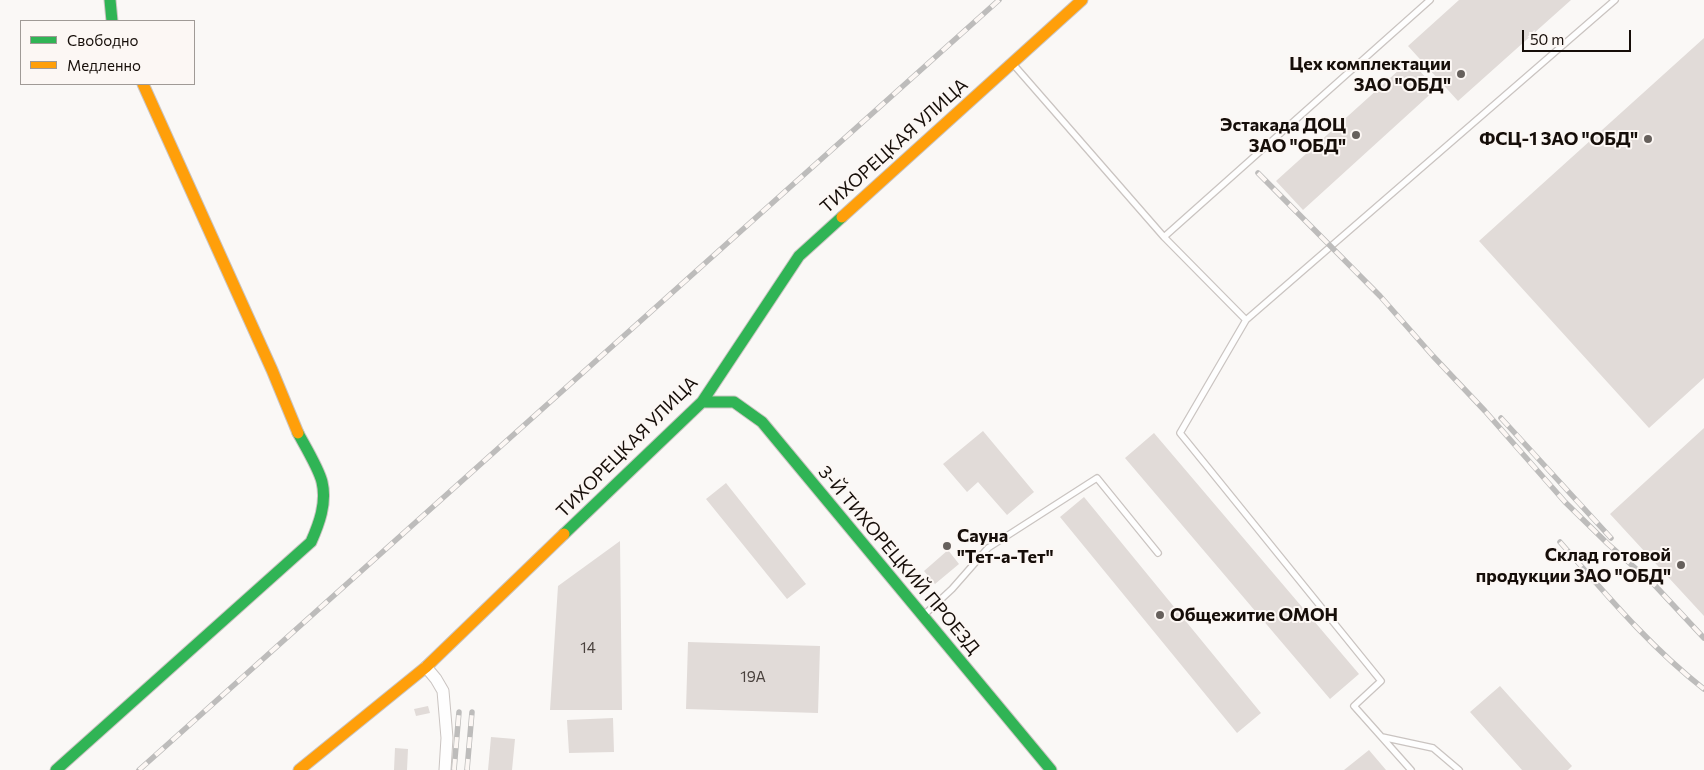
<!DOCTYPE html>
<html>
<head>
<meta charset="utf-8">
<style>
	body { margin:0 }
	#map { position:relative; width:1704px; height:770px; overflow:hidden; background:#faf8f6; font-family:Commissioner,sans-serif }
	canvas { display:block }
	.legend { position:absolute; left:20px; top:20px; width:175px; height:65px; box-sizing:border-box; background:#fcf7f4; border:1px solid #a09a96; margin:0; padding:6px 9px; list-style:none; font-size:15px; color:#160e09 }
	.legend li { display:flex; align-items:center; gap:10px; height:25px }
	.legend b { width:25px; border:1px solid #a09a96 }
	.scale { position:absolute; left:1522px; top:30px; width:109px; height:22px; box-sizing:border-box; border:2px solid #160e09; border-top:0; padding-left:6px; font-size:15px; line-height:18px; white-space:nowrap; color:#160e09; -webkit-text-stroke:4px #fcf7f4; paint-order:stroke }
</style>
</head>
<body>
<div id="map">
<canvas width="1704" height="770"></canvas>
<ul class="legend">
<li><b style="height:6px;background:#30b455"></b>Свободно</li>
<li><b style="height:6px;background:#ff9f0a"></b>Медленно</li>
</ul>
<div class="scale">50 m</div>
</div>
<script>
const context = document.querySelector('canvas').getContext('2d');
context.lineJoin = 'round';
function fill(path, color) { context.fillStyle = color; context.fill(path, 'evenodd'); }
function stroke(path, color, width, dash) { context.strokeStyle = color; context.lineWidth = width; context.lineCap = dash ? 'butt' : 'round'; context.setLineDash(dash || []); context.stroke(path); }
function write(font, color, halo, rows, align = 'center') {
  context.font = font + ' Commissioner,sans-serif'; context.lineWidth = 4; context.setLineDash([]); context.textBaseline = 'middle'; context.strokeStyle = halo; context.fillStyle = color; for (const [text, x, y, turn = 0] of rows) {
    context.save(); context.translate(x, y); context.rotate((+turn || 0) * Math.PI / 180); context.textAlign = isNaN(turn) ? turn : align; if (halo) context.strokeText(text, 0, 0); context.fillText(text, 0, 0); context.restore();
  }
}
fill(new Path2D(`
	M1459,0h112l-113,101 -50,-55z
	M1704,38v340l-55,50 -170,-187z
	M1410,60l26,29 -133,121 -27,-29z
	M1704,428v188l-94,-102z
	M983,431l51,61 -27,23 -29,-33 -11,10 -24,-28z
	M1154,433l205,241 -29,25 -205,-241z
	M726,483l80,101 -19,15 -81,-100z
	M1084,497l177,216 -24,20 -177,-216z
	M620,541l2,169h-72l8,-124z
	M948,550l11,14 -24,20 -11,-13z
	M688,642l132,4 -2,67 -132,-4z
	M1500,686l72,80 -4,4h-46l-52,-58z
	M428,706l2,7 -14,3 -2,-7z
	M613,718l1,34 -45,1 -2,-33z
	M491,737l24,2 -3,31h-24z
	M395,748l13,1 -1,21h-13z
	M1369,750l17,20h-42z`), '#e1dbd8');
const lane = new Path2D(`
	M1013,64l151,173 82,83 -66,113 201,248 -27,25 57,64
	M1164,237l266,-237
	M1246,320l369,-320
	M925,614l27,-25 36,-41 109,-70 61,75
	M1382,737l51,11 26,22`);
const street = new Path2D(`
	M426,667l10,12 7,12 4,47 -2,32`);
const fast = new Path2D(`
	M110,0l2,21
	M702,402h32l28,20 289,348
	M564,534l138,-132 97,-146 43,-39
	M56,770l255,-228c8,-18 16,-39 11,-60 -3,-13 -17,-36 -24,-49`);
const slow = new Path2D(`
	M143,84l129,286 26,63
	M842,217l240,-217
	M299,770l127,-103 138,-133`);
stroke(lane, '#cac4c1', 8);
stroke(street, '#cac4c1', 13);
stroke(fast, '#cac4c1', 13);
stroke(slow, '#cac4c1', 13);
stroke(lane, '#fefefe', 5.5);
stroke(street, '#fefefe', 11);
stroke(fast, '#30b455', 11);
stroke(slow, '#ff9f0a', 11);
const rail = new Path2D(`
	M1258,173l122,123 53,60 52,55 80,91 43,42 43,38
	M1501,418l110,120
	M1560,542c45,51 90,105 144,147
	M1648,578l56,60
	M139,770l860,-770
	M454,770l5,-58
	M467,770l5,-58`);
stroke(rail, '#bdbcbb', 5.5);
stroke(rail, '#fcf7f4', 4, [11]);
for (const [x, y, r, color] of [
	[1461,74,5,"#66605c"],
	[1356,135,5,"#66605c"],
	[1648,139,5,"#66605c"],
	[947,546,5,"#66605c"],
	[1681,565,5,"#66605c"],
	[1160,615,5,"#66605c"]
]) { const dot = new Path2D(); dot.arc(x, y, r, 0, 2 * Math.PI); context.fillStyle = color; context.fill(dot); stroke(dot, '#fcf7f4', 2); }
write('15px', '#49413d', null, [
	["14",588,648],
	["19А",753,677]
]);
write('bold 18px', '#160e09', '#fcf7f4', [
	["Цех комплектации",1451,64],
	["ЗАО \"ОБД\"",1451,85],
	["Эстакада ДОЦ",1346,125],
	["ЗАО \"ОБД\"",1346,146],
	["ФСЦ-1 ЗАО \"ОБД\"",1638,139],
	["Сауна",957,536,"left"],
	["\"Тет-а-Тет\"",957,557,"left"],
	["Склад готовой",1671,555],
	["продукции ЗАО \"ОБД\"",1671,576],
	["Общежитие ОМОН",1170,615,"left"]
], 'right');
write('18px', '#160e09', '#fcf7f4', [
	["ТИХОРЕЦКАЯ УЛИЦА",894,146,-42],
	["ТИХОРЕЦКАЯ УЛИЦА",627,447,-45],
	["3-Й ТИХОРЕЦКИЙ ПРОЕЗД",899,560,50]
]);
</script>
</body>
</html>
